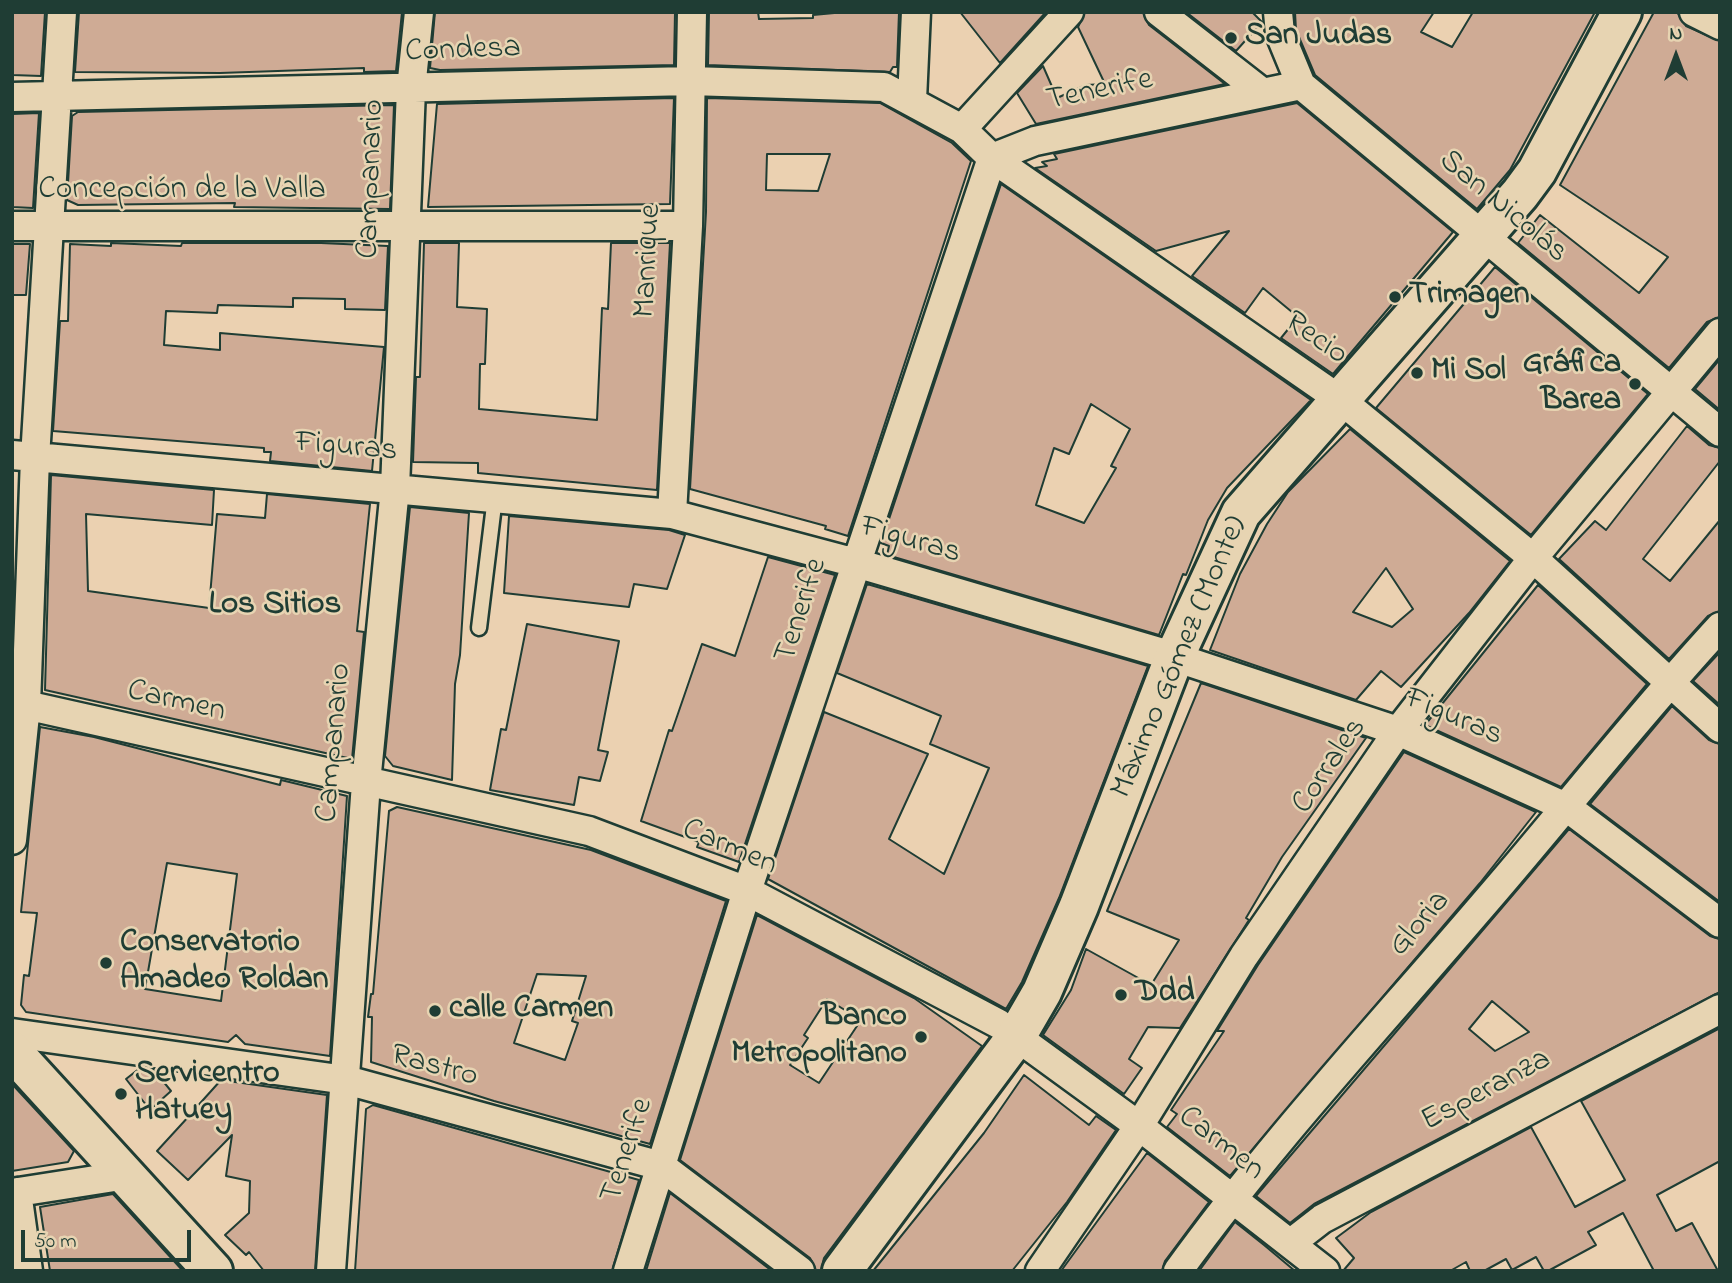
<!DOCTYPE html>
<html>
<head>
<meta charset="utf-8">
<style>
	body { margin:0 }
	#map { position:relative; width:1732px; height:1283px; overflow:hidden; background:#ebd1b1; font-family:"Indie Flower",sans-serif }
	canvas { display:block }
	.frame { position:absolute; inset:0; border:14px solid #1f3d34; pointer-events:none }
	.north { position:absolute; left:1641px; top:21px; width:70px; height:70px; -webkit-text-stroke:5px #e7d4b2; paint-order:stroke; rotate:0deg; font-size:19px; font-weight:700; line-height:28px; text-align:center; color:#1f3d34 }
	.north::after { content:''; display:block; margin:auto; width:24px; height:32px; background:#1f3d34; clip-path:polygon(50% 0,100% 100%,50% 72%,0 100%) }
	.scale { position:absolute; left:21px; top:1230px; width:170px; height:32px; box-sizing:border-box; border:4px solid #1f3d34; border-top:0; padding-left:9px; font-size:21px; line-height:24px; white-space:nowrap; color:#1f3d34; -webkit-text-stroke:5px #e7d4b2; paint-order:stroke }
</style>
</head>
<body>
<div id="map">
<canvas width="1732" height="1283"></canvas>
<div class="frame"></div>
<div class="north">N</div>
<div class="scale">50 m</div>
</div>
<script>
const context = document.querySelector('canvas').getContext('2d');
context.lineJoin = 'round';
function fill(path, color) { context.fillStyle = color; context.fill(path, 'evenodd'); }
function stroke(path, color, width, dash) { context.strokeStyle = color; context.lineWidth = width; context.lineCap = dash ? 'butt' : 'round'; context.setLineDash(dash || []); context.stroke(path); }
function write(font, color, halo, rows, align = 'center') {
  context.font = font + ' "Indie Flower",sans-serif'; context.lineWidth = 5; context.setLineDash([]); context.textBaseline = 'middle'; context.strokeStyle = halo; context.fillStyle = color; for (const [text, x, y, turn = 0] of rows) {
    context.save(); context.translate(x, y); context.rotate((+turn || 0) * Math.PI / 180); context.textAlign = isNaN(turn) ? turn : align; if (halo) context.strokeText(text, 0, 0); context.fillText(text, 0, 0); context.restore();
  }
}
const building = new Path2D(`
	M12,12h33l-4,64 -29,-1z
	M79,12h323l-6,59 -32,1v-4l-144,5 -145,-1z
	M435,12h240l-1,53 -234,5 -10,-2z
	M709,12h49l1,7 54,-1v-3l32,-3h54l-2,55h-4l-3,5 -182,-7z
	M960,12h86l-46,51z
	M1085,12h58l6,13 76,59 -189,40 -19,-31 26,-27 14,32 29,-13 19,-1 -27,-57z
	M1186,12h66l10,10 -26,29z
	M1295,12h139l-13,20 31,15 21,-35h122l-85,158 -33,39 -162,-134 -19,-45z
	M1654,12h23l9,14 34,15v276l-13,5 -38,46 -151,-125 22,-28 99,78 29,-36 -108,-72z
	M674,98l-4,106 -242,3 9,-103z
	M707,98l173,5 72,40 19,18 -123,375 -23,-7 1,-3 -136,-37 16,-277zM767,154h63l-12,37 -52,-1z
	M1297,103l156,129 -120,142 -52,-36 17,-21 -35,-29 -18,25 -53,-37 37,-45 -73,20 -121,-83 12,-2 -5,-4 15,-3 -3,-5z
	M394,105l-4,104 -156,-2 1,-4 -157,2 -11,-5 5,-84 6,-4z
	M39,113l-6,95 -21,-1v-93z
	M1001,184l310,216 -84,88 -19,32 -22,55 -3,-1 -24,61 -272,-80 2,-9 -8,-3zM1091,404l39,25 -19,37 5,2 -32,55 -48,-18 18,-57 15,6z
	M111,243l70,3 1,-3h139l67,3 -3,64 -40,-1v-10l-52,-1v9l-75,-2 -1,8 -51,-2 -2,34 56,5v-17l164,14 -12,124 -102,-10 1,-9h-7v-4l-211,-17 7,-110h8l2,-77 41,2z
	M424,243h35l-2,64 30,2 -2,55h-5l-1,45 118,11 5,-112 6,1 3,-66h59l-13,247 -179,-17v-10l-65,-1 3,-85h4z
	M12,244h18l-4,51h-14z
	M1495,267l153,127 -117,141 -155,-127z
	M1720,359v51l-25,-21z
	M1687,426l22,19 11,3v13l-77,98 27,22 50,-61v91l-12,5 -39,43 -110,-100 36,-38 11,9z
	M1350,429l160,132 -41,52 -68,74 -20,-16 -25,29 -146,-50 30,-76 27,-50 21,-32zM1386,568l27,41 -21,18 -39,-15z
	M51,475l163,15 -2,35 -126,-11 2,77 121,17 8,-94 48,4 2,-24 103,10 -13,127 7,1 -12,127 -307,-69z
	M410,507l59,6 -9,142 -5,29 -3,96 -59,-14 -8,-10z
	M509,516l160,14 16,5 -18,54 -33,-5 -5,23 -125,-14z
	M768,557l67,18 -96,287 -42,-15 2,-5 -58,-21 28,-91 3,1 30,-87 33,12z
	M867,584l281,82 -89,232 -37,84 -16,27 -238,-130 56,-167 104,42 -39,85 55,35 45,-106 -59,-24 11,-28 -104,-43z
	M1538,585l109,99 -86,103 -136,-62z
	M527,624l92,17 -21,109 10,2 -8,29 -21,-4 -5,28 -84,-15 11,-61 5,1z
	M1720,652v53l-27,-24z
	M1201,683l165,55 -84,119 -36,61 3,2 -69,108 -32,-1 -19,32 13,9 -18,26 -81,-59 28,-45 15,-41 65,36 28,-45 -72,-29z
	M1672,706l37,34 11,4v158l-130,-98z
	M40,727l54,10 186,48 1,-5 66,16 -17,260 -85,-12 -9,-9 -8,7 -202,-30 -5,-7 3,-30 5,1 8,-63 -16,-1zM167,863l70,11 -16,127 -76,-12z
	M1404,752l132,60 -56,71 -250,293 -63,-49 10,-13 -6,-4 53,-79h-7l41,-66z
	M397,807l194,43 135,51 -76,243 -156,-43 -123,-39 1,-45h-4l3,-23h2l16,-183zM537,974l49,2 -14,45 6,2 -13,37 -51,-17z
	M1569,829l141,107 10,3v53l-406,212 -24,19 -34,-27zM1492,1001l37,31 -34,19 -26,-22z
	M757,915l157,83 68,48 -158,212 -3,13h-5l-6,-13 -130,-98zM827,999l34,21 -42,63 -29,-18 18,-27 -4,-3z
	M1720,1028v133l-63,34 19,36 16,-8 26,48h-64l-31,-58 -35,19 8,13 -48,26h-4l-8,-14 -24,13 -6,-11 -22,12h-14l-4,-9 -16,9h-107l11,-13 -18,-20 35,-26 160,-85 44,80 50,-27 -44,-79z
	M140,1068l14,2 17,21 -21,19 -24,-31z
	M1024,1075l65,50 7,-9 20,14 -49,72 -55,69h-139l111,-138z
	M221,1080l106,15 -12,176h-51l-15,-19 -3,3 -21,-20 24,-22 1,-32 -24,-5 6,-41 -44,45 -31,-29 33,-36 3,3 1,-8z
	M12,1084l62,67 -6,11 -56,9z
	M373,1105l266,75 -27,91h-257l11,-162z
	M1147,1153l62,49 -44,59 -3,10h-101z
	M670,1193l102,78h-126z
	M113,1194l70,77h-133l-10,-64z
	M1235,1222l29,23 31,26h-96z`);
fill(building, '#cfab95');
stroke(building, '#1f3d34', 2);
const service = new Path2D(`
	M479,628l16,-131`);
const minor = new Path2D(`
	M1159,12l104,81
	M1278,12l2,22 21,51 419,347
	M1694,12l26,13
	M12,97l678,-16 194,6 78,42 30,29 350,243 191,157 187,170
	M912,100l4,-88
	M962,129l107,-117
	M12,226h676
	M12,455l660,59 184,49 303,89 239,79 170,77 152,115
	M672,514l16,-288 4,-214
	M12,702l577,129 158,60 252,133 140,102 186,145
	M12,840l14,-135 9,-247 27,-446
	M12,1033l334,47 315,86 139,105
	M17,1192l11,79
	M12,1193l115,-18
	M1291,1243l31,-24 398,-210
	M331,1271l35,-488 29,-295 16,-399 8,-77
	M628,1271l119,-380 245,-733 43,-17 266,-56
	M1040,1271l99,-145 105,-170 154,-225 135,-173 187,-225
	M1178,1271c91,-126 197,-240 298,-358 82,-94 159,-194 244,-286`);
const secondary = new Path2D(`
	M12,1051l201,220`);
const primary = new Path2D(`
	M842,1271l174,-234 26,-45 37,-86 95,-248 67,-145 279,-319 17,-23 85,-159`);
stroke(service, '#1f3d34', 19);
stroke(minor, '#1f3d34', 33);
stroke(secondary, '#1f3d34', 44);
stroke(primary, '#1f3d34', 44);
stroke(service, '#e7d4b2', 14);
stroke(minor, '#e7d4b2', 28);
stroke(secondary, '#e7d4b2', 38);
stroke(primary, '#e7d4b2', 38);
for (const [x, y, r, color] of [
	[1231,38,7,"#1f3d34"],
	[1395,297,7,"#1f3d34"],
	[1417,373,7,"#1f3d34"],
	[1635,384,7,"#1f3d34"],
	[106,963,7,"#1f3d34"],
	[1121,995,7,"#1f3d34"],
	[435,1011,7,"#1f3d34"],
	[921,1037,7,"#1f3d34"],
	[121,1094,7,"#1f3d34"]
]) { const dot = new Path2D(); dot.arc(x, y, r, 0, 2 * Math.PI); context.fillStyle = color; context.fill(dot); stroke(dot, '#e7d4b2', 2.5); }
write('bold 32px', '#1f3d34', '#e7d4b2', [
	["San Judas",1245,38],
	["Trimagen",1409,297],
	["Gráfica",1621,366,"right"],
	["Barea",1621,403,"right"],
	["Mi Sol",1431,373],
	["Conservatorio",120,945],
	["Amadeo Roldan",120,982],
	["Ddd",1135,995],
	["calle Carmen",449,1011],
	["Banco",907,1019,"right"],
	["Metropolitano",907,1056,"right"],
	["Servicentro",135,1076],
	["Hatuey",135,1113]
], 'left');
write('32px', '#1f3d34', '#e7d4b2', [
	["Condesa",463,52,-2],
	["Tenerife",1100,92,-12],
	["Campanario",373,179,-88],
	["Concepción de la Valla",182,192],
	["San Nicolás",1502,208,40],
	["Manrique",650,261,-87],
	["Recio",1315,340,35],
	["Figuras",346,449,5],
	["Figuras",910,542,16],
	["Tenerife",803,611,-72],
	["Máximo Gómez (Monte)",1181,658,-67],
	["Carmen",176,703,13],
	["Figuras",1453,719,23],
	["Campanario",336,743,-85],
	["Corrales",1331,767,-56],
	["Carmen",729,849,23],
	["Gloria",1421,925,-49],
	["Rastro",434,1068,15],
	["Esperanza",1487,1092,-28],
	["Carmen",1220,1145,38],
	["Tenerife",629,1151,-72]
]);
write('bold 33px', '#1f3d34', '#e7d4b2', [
	["Los Sitios",275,607]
]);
</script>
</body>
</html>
